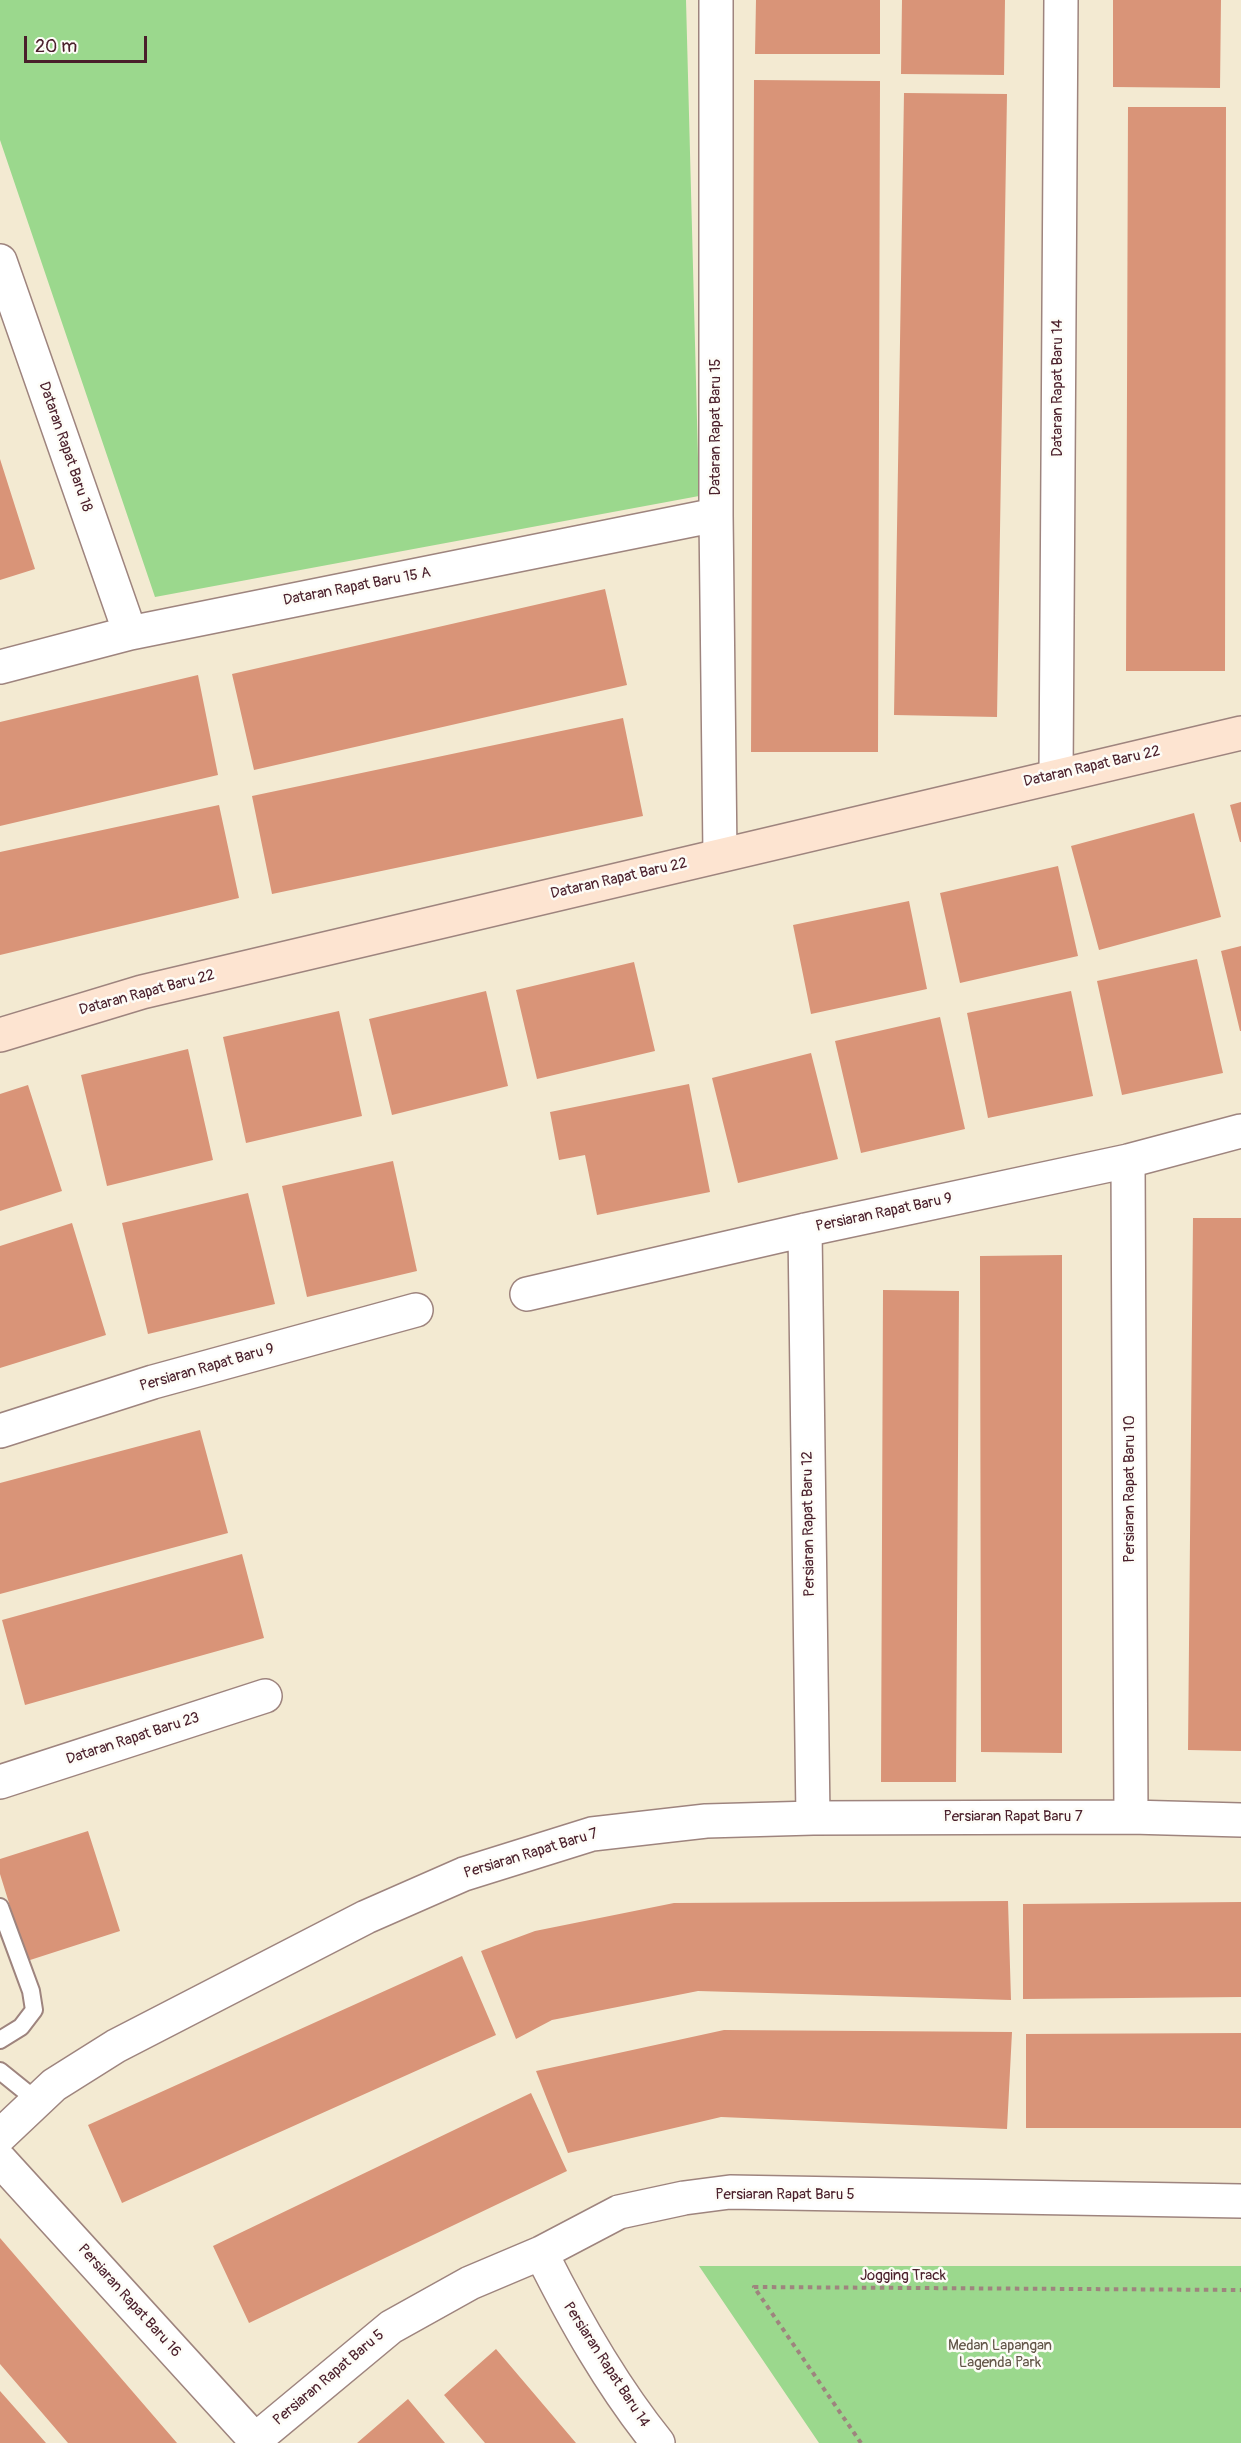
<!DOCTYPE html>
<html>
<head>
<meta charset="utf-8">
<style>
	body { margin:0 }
	#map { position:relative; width:1241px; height:2443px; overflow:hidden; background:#f3ead2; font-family:Pangolin,sans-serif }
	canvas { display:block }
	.scale { position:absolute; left:24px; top:36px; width:123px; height:27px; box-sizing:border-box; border:3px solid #4a1f2b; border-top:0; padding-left:8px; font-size:18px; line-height:21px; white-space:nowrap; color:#4a1f2b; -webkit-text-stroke:4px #fdfcf7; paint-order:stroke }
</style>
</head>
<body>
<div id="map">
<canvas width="1241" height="2443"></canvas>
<div class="scale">20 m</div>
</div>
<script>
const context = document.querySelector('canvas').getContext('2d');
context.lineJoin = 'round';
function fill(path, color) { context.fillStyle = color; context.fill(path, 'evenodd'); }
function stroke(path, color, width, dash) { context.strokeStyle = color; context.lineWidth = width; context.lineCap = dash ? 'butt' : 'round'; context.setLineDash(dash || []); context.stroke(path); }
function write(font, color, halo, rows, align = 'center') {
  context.font = font + ' Pangolin,sans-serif'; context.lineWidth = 5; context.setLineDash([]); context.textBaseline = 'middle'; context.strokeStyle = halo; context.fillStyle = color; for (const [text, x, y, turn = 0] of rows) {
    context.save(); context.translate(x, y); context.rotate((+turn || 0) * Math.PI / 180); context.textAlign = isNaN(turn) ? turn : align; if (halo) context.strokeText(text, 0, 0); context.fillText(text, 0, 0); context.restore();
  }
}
fill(new Path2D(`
	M0,0h686l13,496 -544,101 -155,-457z
	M699,2266h542v177h-422z`), '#9bd88d');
fill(new Path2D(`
	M756,0h124v54h-125z
	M902,0h103l-1,75 -103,-1z
	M1113,0h108l-1,88 -107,-1z
	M754,80l126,1 -2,671h-127z
	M904,93l103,1 -10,623 -103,-2z
	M1128,107h98l-1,564h-99z
	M0,459l35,110 -35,11z
	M605,589l22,96 -373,85 -22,-96z
	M198,675l20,100 -218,51v-104z
	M623,718l20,98 -371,78 -20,-98z
	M1241,802v40h-1l-10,-37z
	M219,805l20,93 -239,57v-103z
	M1194,813l27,104 -122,33 -28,-104z
	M1058,866l20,90 -118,27 -20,-90z
	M909,901l18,88 -116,25 -18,-89z
	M1241,946v85h-1l-19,-80z
	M1197,959l26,114 -101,22 -25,-114z
	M634,962l21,89 -118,28 -21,-89z
	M486,991l22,95 -116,29 -23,-96z
	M1071,991l22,105 -105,22 -21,-105z
	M339,1011l23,105 -116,27 -23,-106z
	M940,1017l25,112 -104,24 -26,-112z
	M188,1049l25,111 -106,26 -26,-111z
	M811,1053l27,106 -100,24 -26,-105z
	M689,1084l21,108 -113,23 -12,-60 -26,5 -9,-48z
	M28,1085l34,106 -62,20v-117z
	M393,1161l24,110 -110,26 -25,-111z
	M248,1193l27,111 -127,30 -26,-111z
	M1193,1218h48v533l-53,-1z
	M72,1223l34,112 -106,33v-122z
	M1062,1255v498l-81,-1 -1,-496z
	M883,1290l76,1 -3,491h-75z
	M200,1430l28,103 -228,61v-111z
	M242,1554l22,84 -239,67 -23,-85z
	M88,1831l32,100 -93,30 -27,-87v-15z
	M1008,1901l3,99 -313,-9 -146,29 -36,19 -35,-88 54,-20 139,-28z
	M1241,1902v95l-218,2v-95z
	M462,1956l34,79 -374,168 -34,-78z
	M724,2030l288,2 -5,97 -286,-12 -153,36 -32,-82z
	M1241,2033v95h-215v-94z
	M531,2093l36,78 -318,152 -36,-77z
	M0,2238l177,205h-109l-68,-79z
	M496,2349l80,94h-91l-41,-48z
	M0,2391l46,52h-46z
	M408,2399l37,44h-88z`), '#d99478');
const lane = new Path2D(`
	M0,1907l31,84 3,19 -13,17 -21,13
	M0,2071l36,29`);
const street = new Path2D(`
	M716,0v515l4,340
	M0,261l130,372
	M0,667l130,-34 586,-118
	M1056,775l5,-775
	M1128,1161l3,656
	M805,1230l8,588
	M527,1294l278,-64 323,-69 113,-30
	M0,1431l153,-49 263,-72
	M0,1782l265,-86
	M0,2136l54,-51 62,-39 250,-129 98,-43 128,-40 114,-13 107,-3 318,-1 110,3
	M0,2160l258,283
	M541,2253c33,66 70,132 117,190
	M255,2440l136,-113 79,-44 71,-30 78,-41 65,-14 46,-6 511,9`);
const secondary = new Path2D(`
	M0,1035l142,-43 1099,-259`);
stroke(lane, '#9e847e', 20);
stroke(street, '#9e847e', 36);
stroke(secondary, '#9e847e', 36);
stroke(new Path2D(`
	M861,2443l-107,-156 487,3`), '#9e847e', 4, [4.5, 4.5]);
stroke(lane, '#fff', 16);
stroke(street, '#fff', 33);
stroke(secondary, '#fde4d1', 33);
write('15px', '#4a1f2b', '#fdfcf7', [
	["Dataran Rapat Baru 14",1058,388,-90],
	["Dataran Rapat Baru 15",716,427,-90],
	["Dataran Rapat Baru 18",65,447,71],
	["Dataran Rapat Baru 15 A",357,587,-11],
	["Dataran Rapat Baru 22",1092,767,-13],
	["Dataran Rapat Baru 22",619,879,-13],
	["Dataran Rapat Baru 22",147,993,-15],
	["Persiaran Rapat Baru 9",884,1213,-12],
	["Persiaran Rapat Baru 9",207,1368,-16],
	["Persiaran Rapat Baru 10",1130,1489,-90],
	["Persiaran Rapat Baru 12",809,1524,-91],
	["Dataran Rapat Baru 23",133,1739,-18],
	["Persiaran Rapat Baru 7",1013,1817],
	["Persiaran Rapat Baru 7",531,1854,-17],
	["Persiaran Rapat Baru 5",785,2195],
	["Jogging Track",903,2276],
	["Persiaran Rapat Baru 16",129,2301,48],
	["Persiaran Rapat Baru 14",606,2365,57],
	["Persiaran Rapat Baru 5",329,2378,-40]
]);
write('15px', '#625648', '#fdfcf7', [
	["Medan Lapangan",1000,2346],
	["Lagenda Park",1000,2363]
]);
</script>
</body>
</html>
